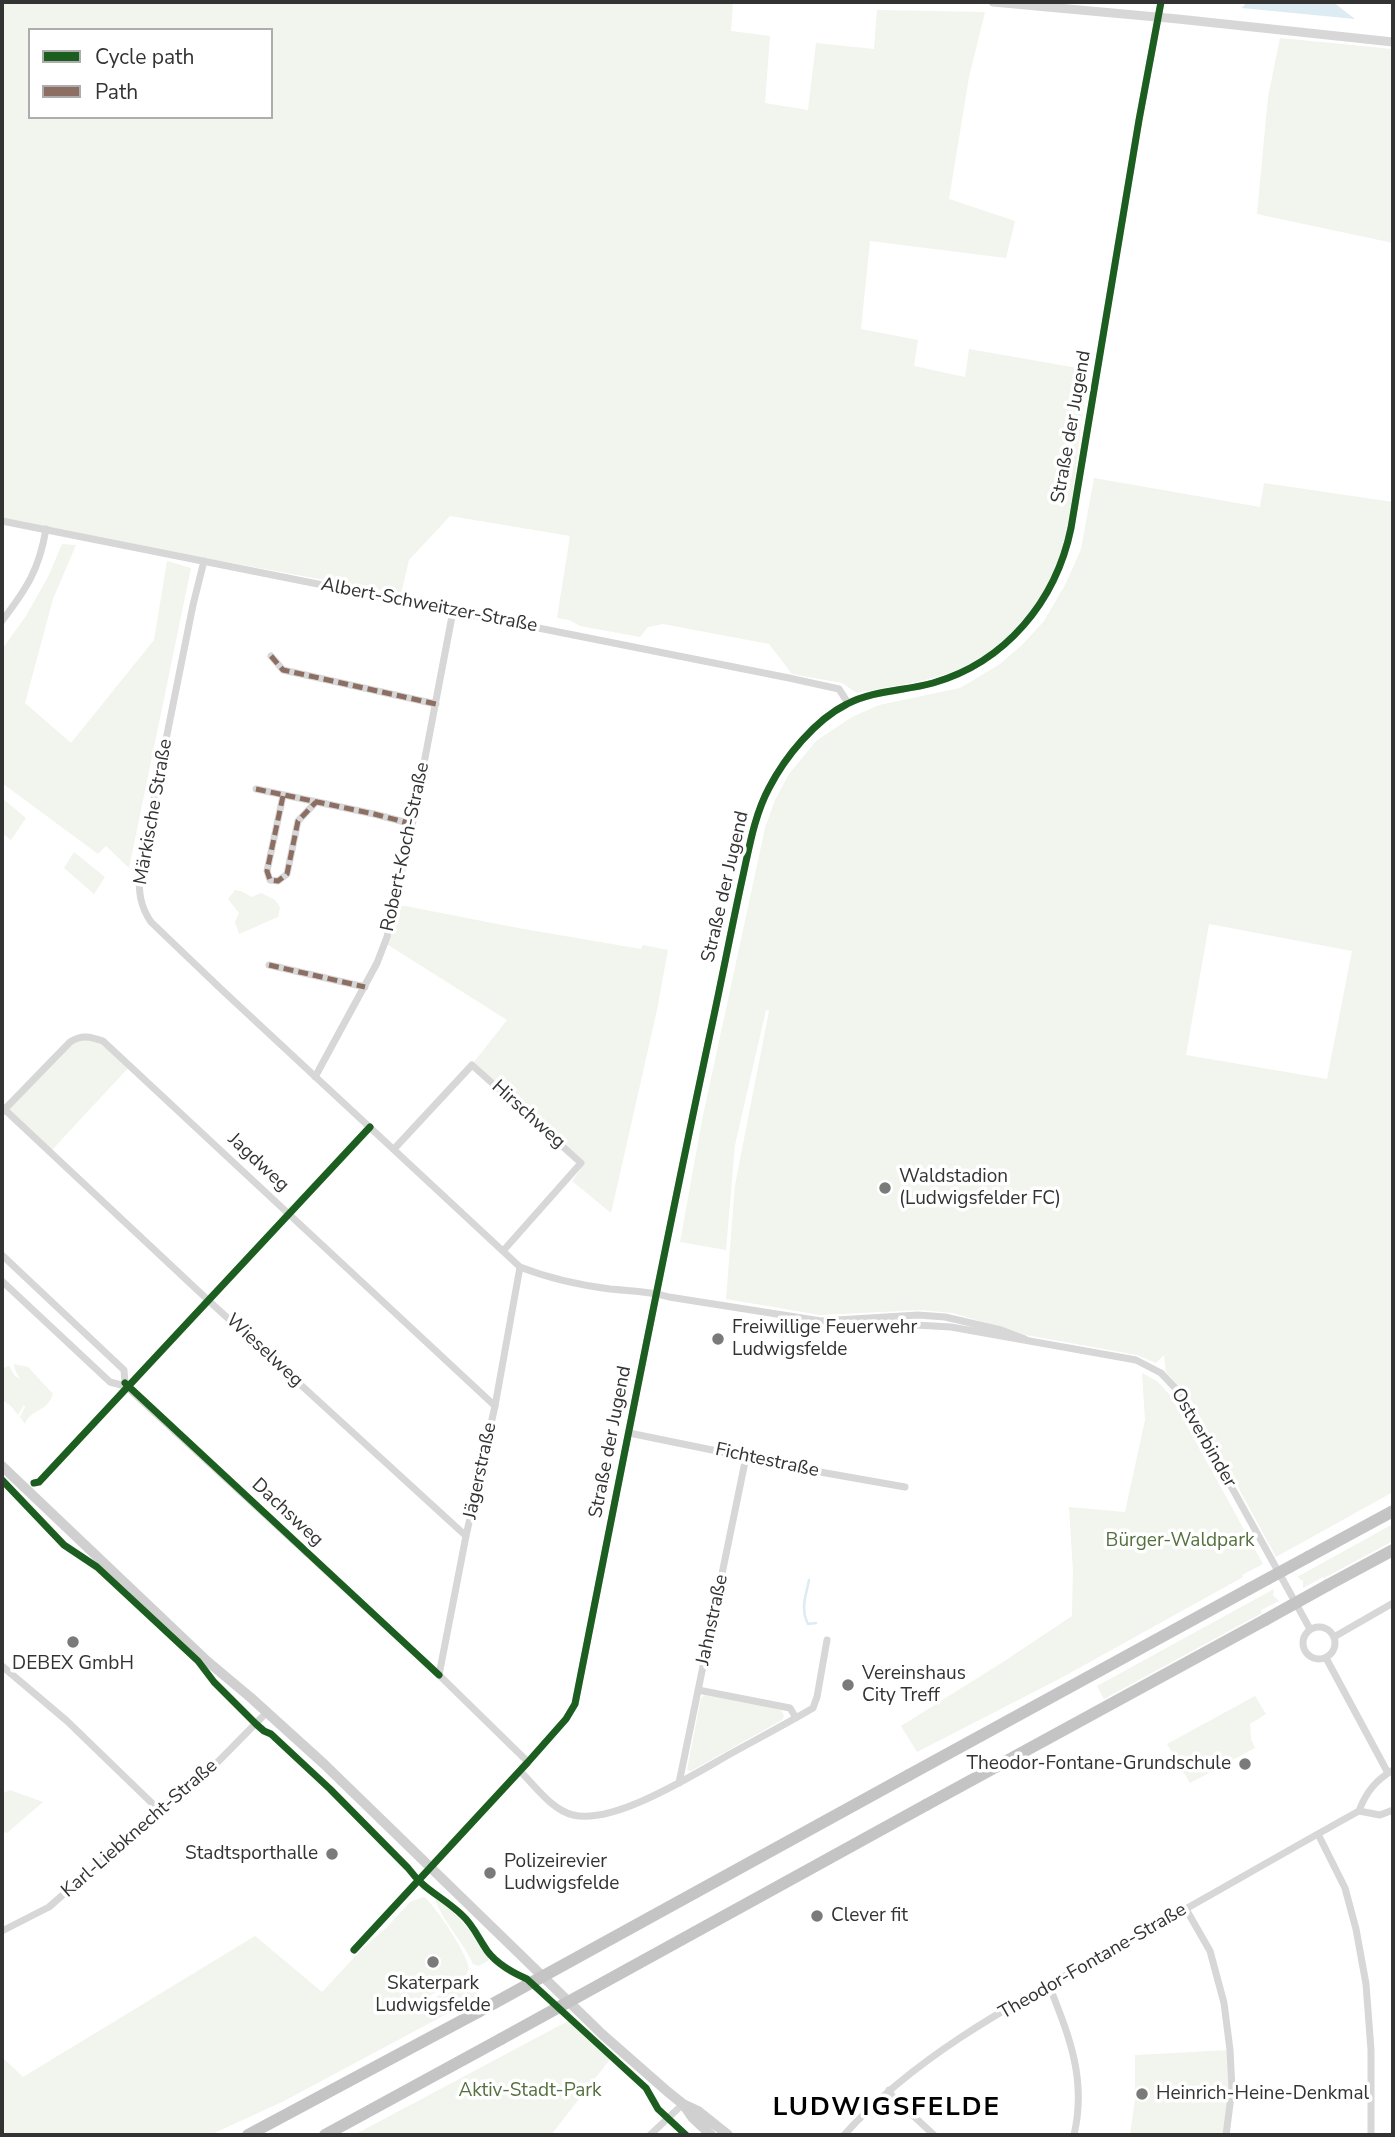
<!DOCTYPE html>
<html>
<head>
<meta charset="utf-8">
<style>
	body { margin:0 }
	#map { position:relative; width:1395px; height:2137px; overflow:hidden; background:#fff; font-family:"Nunito Sans",sans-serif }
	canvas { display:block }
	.frame { position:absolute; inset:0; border:4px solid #333; pointer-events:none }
	.legend { position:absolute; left:28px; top:28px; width:245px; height:91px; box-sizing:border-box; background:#fff; border:2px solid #adadad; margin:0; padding:9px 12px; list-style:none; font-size:21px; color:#333 }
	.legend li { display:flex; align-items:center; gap:14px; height:35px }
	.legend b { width:35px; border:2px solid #adadad }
</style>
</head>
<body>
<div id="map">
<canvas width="1395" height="2137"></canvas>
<div class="frame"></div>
<ul class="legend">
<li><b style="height:9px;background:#1b5e20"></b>Cycle path</li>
<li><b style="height:9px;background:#8d6e63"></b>Path</li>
</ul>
</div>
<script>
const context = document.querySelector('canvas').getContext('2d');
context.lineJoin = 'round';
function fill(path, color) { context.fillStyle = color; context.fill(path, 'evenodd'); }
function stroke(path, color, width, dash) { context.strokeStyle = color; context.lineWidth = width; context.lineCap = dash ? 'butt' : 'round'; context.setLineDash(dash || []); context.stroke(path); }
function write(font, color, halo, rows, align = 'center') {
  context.font = font + ' "Nunito Sans",sans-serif'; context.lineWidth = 7; context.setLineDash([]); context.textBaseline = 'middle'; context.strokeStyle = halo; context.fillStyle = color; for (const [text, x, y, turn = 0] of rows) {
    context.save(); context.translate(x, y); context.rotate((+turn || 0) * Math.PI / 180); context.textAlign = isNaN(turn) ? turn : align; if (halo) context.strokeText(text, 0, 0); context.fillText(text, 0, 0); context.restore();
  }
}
fill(new Path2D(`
	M2,2h731l-2,29 39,5 -5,67 43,7 8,-67 58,6 3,-39 108,2 -16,65 -20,122 66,22 -9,37 -136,-17 -9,88 57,11 -4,26 51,11 4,-28 120,21c-5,35 -10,70 -14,106 -5,35 -8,71 -24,104 -15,31 -45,63 -75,81 -35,20 -80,24 -119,32l-15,-10 -50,-9 -23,-30 -106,-20 -15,3 -8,10 -60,-11 -11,-6 -12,-2 13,-82 -120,-20 -41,44 -8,34 -399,-73zM30,30h241v87h-241z
	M1280,38l113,11v194l-136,-29 11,-117z
	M1094,478l166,29 4,-24 129,19v990l-117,65 -85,-157 -25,-28 -2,-17 -8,8 -19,-8 -111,-20 -73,-22 -32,-3 -101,5 -94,-16 9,-114 34,-174 -3,-1 -31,135 -9,105 -46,-8 22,-122 63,-292 10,-28 14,-26 27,-33 36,-24 27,-12 81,-17 40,-24 22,-19 22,-24 22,-38 15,-34zM1209,924l143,27 -25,128 -141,-24z
	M62,544l14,1 -23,54 -28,104 46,40 83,-103 13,-79 24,7 -62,300 -23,-22 -8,8 -96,-71v-134l24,-33 23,-41z
	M3,799l23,19 -15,22 -9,-7z
	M74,852l31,25 -11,17 -30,-26z
	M235,890l6,1 11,6 9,-4 14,7 5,7 -2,10 -39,17 -4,-12 4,-9 -11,-14z
	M395,904l123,24 123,21 2,-4 25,5 -11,60 -46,203 -39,-32 13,-18 -111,-101 33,-42 -122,-77z
	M76,1038l27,3 27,25 -80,86 -46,-43z
	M14,1364l14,3 25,27c-7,20 -22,14 -28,30l-5,-7 5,-10 -1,-2 -6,10 -7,-9 -9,-6v-28l3,-5 4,-1 6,10 5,3 -5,-9z
	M1142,1373l15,8 13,14 93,169 -21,11 1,2 -182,101 -144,74 -16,-26 102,-64 69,-46 1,-45 -4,-64 56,5 20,-92z
	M1393,1524v17l-69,37 -1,-1 -20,11v-7l-6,-4z
	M1274,1589l-1,6 6,6 -18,9 1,3 -158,86 -7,-13z
	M705,1695l72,14 5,2 2,5 -2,4 -91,51 -4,-1 14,-72z
	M1255,1696l11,18 -16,10 1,15 4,9 -65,35 -23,-39z
	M10,1790l33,12 -36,31 -5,-1v-38z
	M423,1897h2c13,14 41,54 44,72l-3,6 -44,25 3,4 37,-23 13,6 3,10 -7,4 -187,100 -74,34h-208v-78l21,20 232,-141 67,56 39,-42 25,-22 24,-26z
	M434,1897c25,16 41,39 55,63l-10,6 -6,-2c-10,-23 -31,-43 -39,-67z
	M568,2021l43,37 -60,77h-197z
	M1230,2050l2,39 -6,46h-96l5,-35v-45z`), '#f1f5ed');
fill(new Path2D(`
	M1247,2h86l22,17 -113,-11z`), '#ddebf3');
stroke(new Path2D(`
	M809,1580c-3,16 -9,28 -1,44l8,-1`), '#ddebf3', 2.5);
stroke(new Path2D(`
	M2,521l787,157 50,11 9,14
	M204,561l-11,44 -54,269c0,19 1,32 12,48l70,67 299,278c28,11 59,18 90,22 20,2 39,2 59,8l152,24 97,-6 27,2 56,13 24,9
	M2,621c25,-33 37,-51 44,-92
	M271,656l12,14 153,34
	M256,789l118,25 38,10
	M283,796l-16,75 3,9 8,1 9,-7 11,-53 18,-19
	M269,965l96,22
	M315,1077l62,-114 10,-26 26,-116 40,-210
	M2,1107l207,194 257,235
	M2,1112l68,-70c12,-8 21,-5 33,-1l392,365
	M394,1149l78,-84 109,98 -78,88
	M2,1255l122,115 1,13 4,6 310,286 89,87
	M2,1281l108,101 11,3 4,-2
	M871,1320l9,3 71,4 185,33 25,13 18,19 131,237
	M629,1433l191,39 85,15
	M1303 1643a16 16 0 1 1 32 0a16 16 0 1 1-32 0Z
	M1334,1637l59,-34
	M1326,1658l62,115
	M2,1666l65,55 92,89
	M439,1675l27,-139 29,-130 25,-139
	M698,1690l92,18 6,10
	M520,1771c15,15 32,39 53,44 42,10 123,-42 159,-62 27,-15 54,-29 81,-45l4,-11 10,-57
	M679,1783l67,-326
	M1359,1811c7,-19 17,-31 34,-41
	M1359,1811l21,4 13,-5
	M1318,1834l27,54 11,41 10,55 5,66v85
	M1186,1909l24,42 14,52 6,47 2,39 -6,46
	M2,1931l47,-24 128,-112 25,-17 65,-66
	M354,1950l174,-188 38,-43 9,-15c45,-228 89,-456 138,-684 10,-47 19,-94 29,-140 7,-31 12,-64 27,-92 16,-31 46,-68 78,-84 26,-14 58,-13 86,-21 73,-21 123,-82 138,-155l68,-408 22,-118
	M1049,1985c20,51 38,94 25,150
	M889,2090l3,6 42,39
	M650,2135l33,-31
	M844,2135c78,-87 187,-140 288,-196 76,-42 151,-86 227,-128`), '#d7d7d7', 7);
stroke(new Path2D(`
	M993,2l185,17 215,23`), '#d7d7d7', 9);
stroke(new Path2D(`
	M2,1466l205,195 43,36 74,67 279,271 65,57 15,12 15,7 30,24
	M683,2104l9,13 19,18`), '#d0d0d0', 10);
stroke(new Path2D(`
	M1308,1557l85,-46
	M1328,1585l65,-35
	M909,1775l340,-186
	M926,1805l339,-185
	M248,2135l230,-123
	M325,2135l176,-96`), '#c4c4c4', 12);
stroke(new Path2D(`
	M1249,1589l59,-32
	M1265,1620l63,-35
	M478,2012l431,-237
	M501,2039l425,-234`), '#c4c4c4', 12);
stroke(new Path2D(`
	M271,656l12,14 153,34
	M256,789l118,25 38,10
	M283,796l-16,75 3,9 8,1 9,-7 11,-53 18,-19
	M269,965l96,22`), '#8d6e63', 5, [10, 5]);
stroke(new Path2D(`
	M125,1383l314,292
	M2,1480l62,65 33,22 101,94 16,21 42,42 8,7 7,3 59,55 78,79c17,23 34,28 54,47 10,9 15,20 22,31 9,16 27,26 43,33l119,109 12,21 28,26
	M34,1483l5,-1 331,-355
	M354,1950l174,-188 38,-43 9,-15c45,-228 89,-456 138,-684 10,-47 19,-94 29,-140 7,-31 12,-64 27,-92 16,-31 46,-68 78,-84 26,-14 58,-13 86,-21 73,-21 123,-82 138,-155l68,-408 22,-118`), '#1b5e20', 7);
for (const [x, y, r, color] of [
	[885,1188,7,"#7a7a7a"],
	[718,1339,7,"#7a7a7a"],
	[73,1642,7,"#7a7a7a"],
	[848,1685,7,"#7a7a7a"],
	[1245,1764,7,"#7a7a7a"],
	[332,1854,7,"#7a7a7a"],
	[490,1873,7,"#7a7a7a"],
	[817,1916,7,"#7a7a7a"],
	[433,1962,7,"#7a7a7a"],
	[1142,2094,7,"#7a7a7a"]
]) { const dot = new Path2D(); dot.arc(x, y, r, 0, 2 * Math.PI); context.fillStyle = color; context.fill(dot); stroke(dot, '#fff', 2.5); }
write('19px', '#333', '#fff', [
	["Straße der Jugend",1072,427,-80],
	["Albert-Schweitzer-Straße",429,606,11],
	["Märkische Straße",154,812,-80],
	["Robert-Koch-Straße",406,847,-78],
	["Straße der Jugend",726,887,-77],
	["Hirschweg",528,1115,42],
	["Jagdweg",258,1163,43],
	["Wieselweg",264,1351,43],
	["Ostverbinder",1203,1438,60],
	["Straße der Jugend",611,1442,-79],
	["Fichtestraße",767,1461,12],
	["Jägerstraße",481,1471,-78],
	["Dachsweg",287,1513,43],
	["Jahnstraße",713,1620,-78],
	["Karl-Liebknecht-Straße",140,1829,-41],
	["Theodor-Fontane-Straße",1093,1962,-30]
]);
write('19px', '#333', '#fff', [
	["Waldstadion",899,1177],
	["(Ludwigsfelder FC)",899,1199],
	["Freiwillige Feuerwehr",732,1328],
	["Ludwigsfelde",732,1350],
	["DEBEX GmbH",73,1664,"center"],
	["Vereinshaus",862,1674],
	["City Treff",862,1696],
	["Theodor-Fontane-Grundschule",1231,1764,"right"],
	["Stadtsporthalle",318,1854,"right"],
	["Polizeirevier",504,1862],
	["Ludwigsfelde",504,1884],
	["Clever fit",831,1916],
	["Skaterpark",433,1984,"center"],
	["Ludwigsfelde",433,2006,"center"],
	["Heinrich-Heine-Denkmal",1156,2094]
], 'left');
write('19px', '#56703f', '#fff', [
	["Bürger-Waldpark",1180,1541],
	["Aktiv-Stadt-Park",530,2091]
]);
context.letterSpacing = '2px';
write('bold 26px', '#000', '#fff', [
	["LUDWIGSFELDE",887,2109]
]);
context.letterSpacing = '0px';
</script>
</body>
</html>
